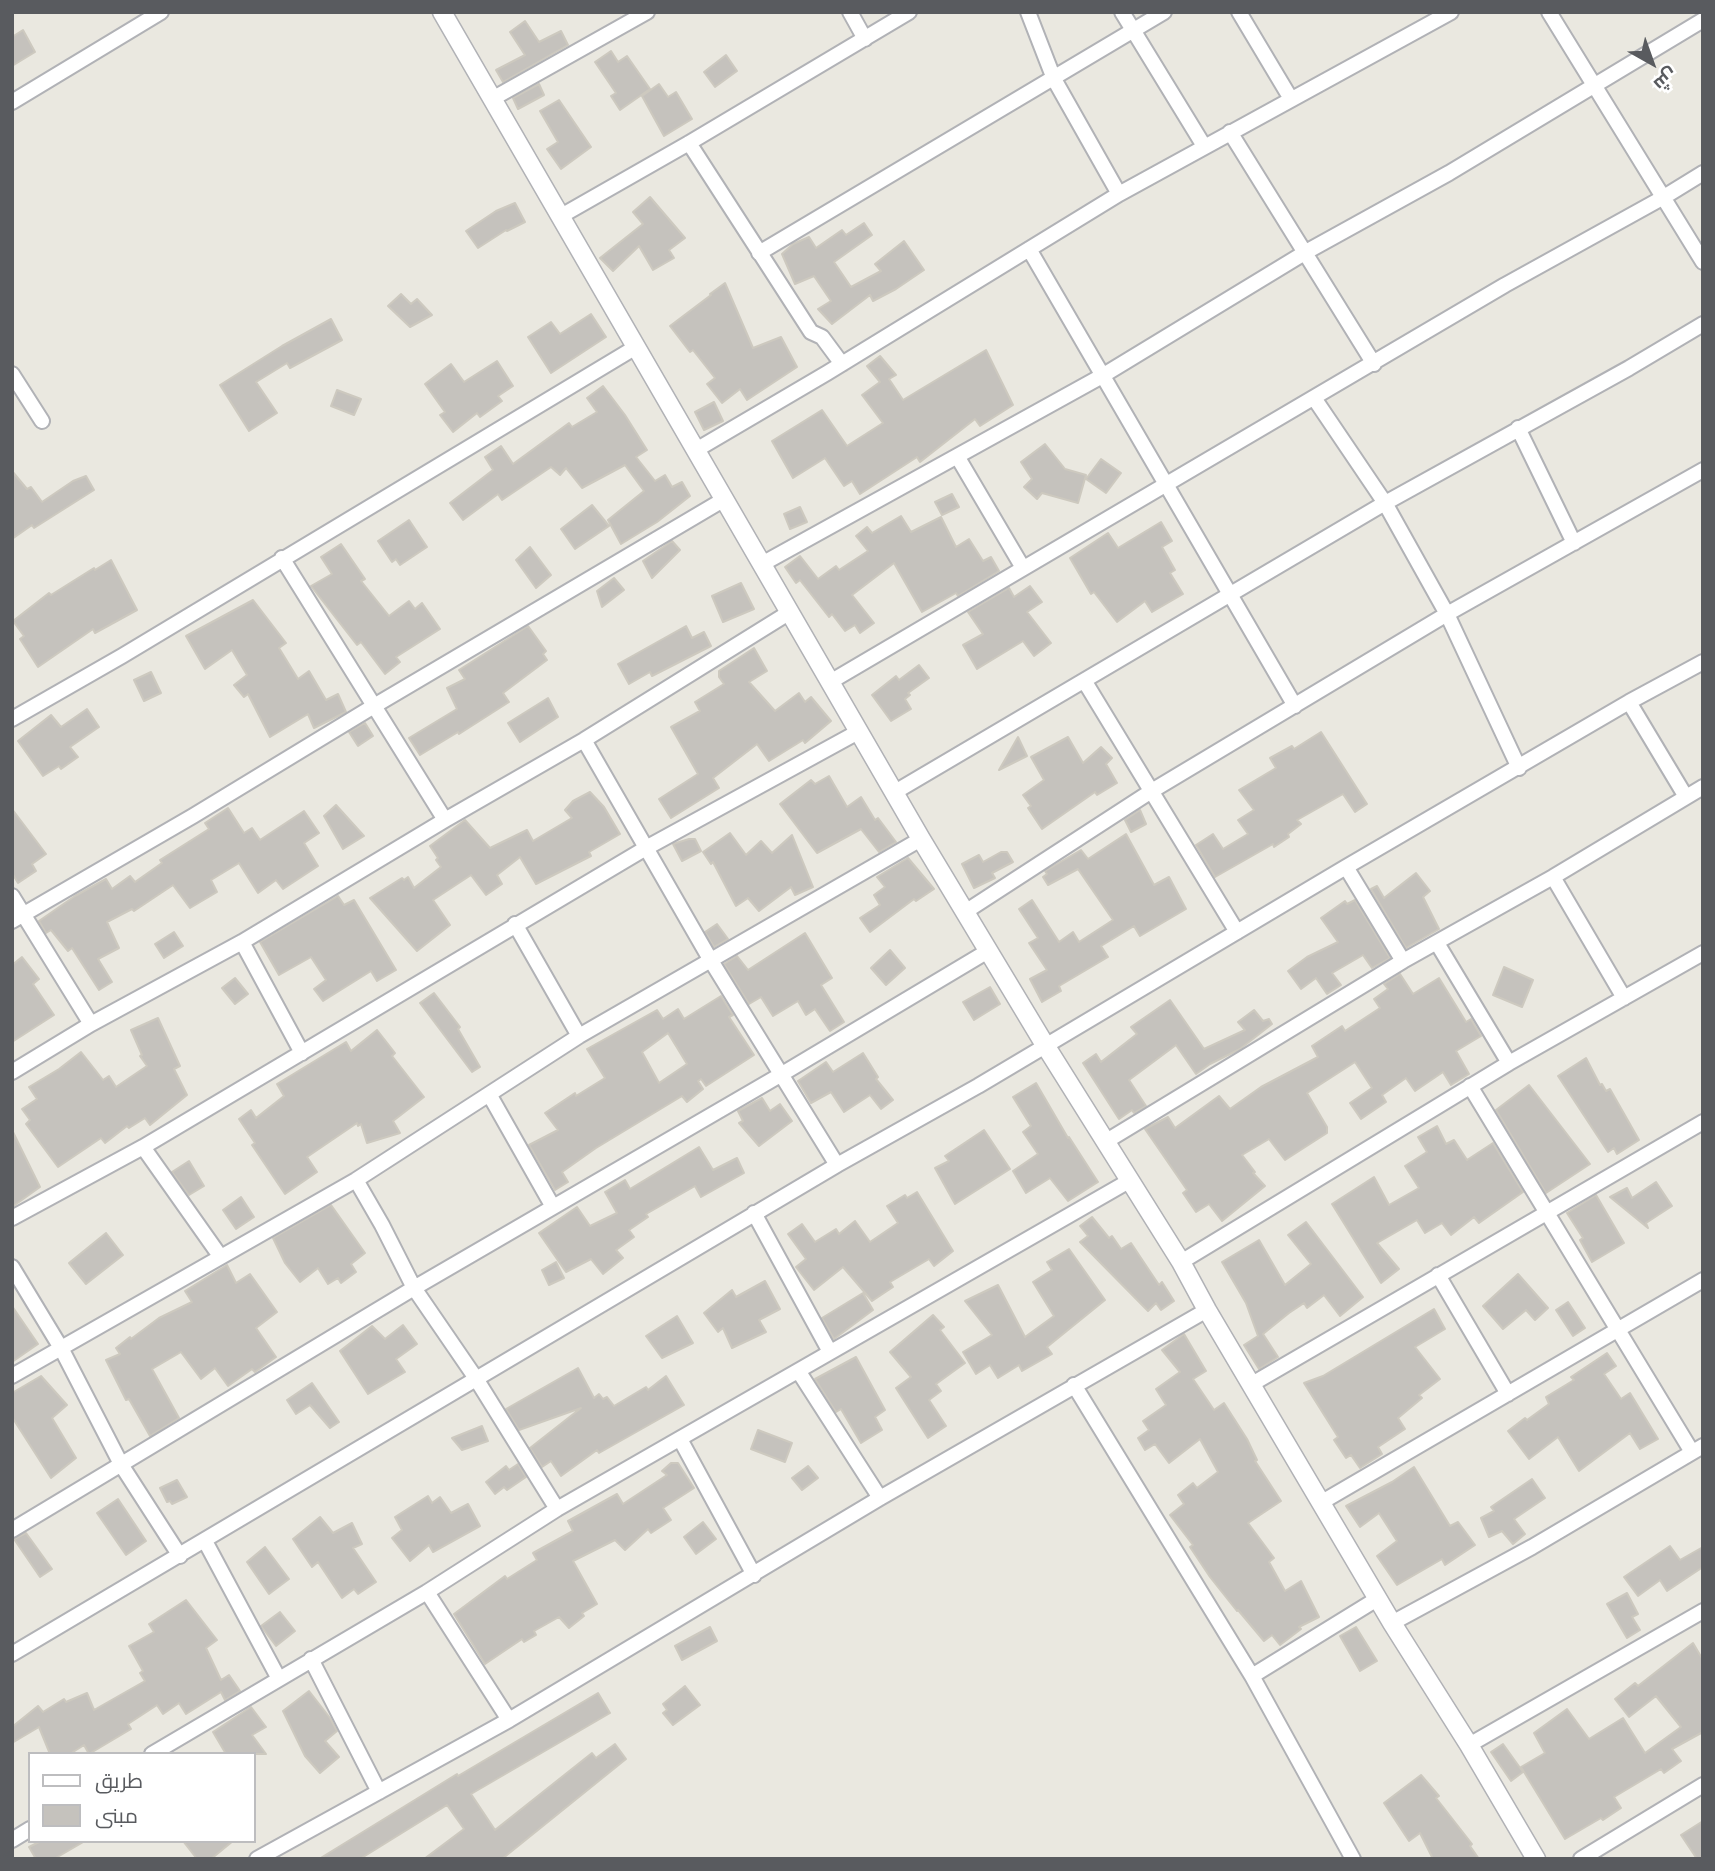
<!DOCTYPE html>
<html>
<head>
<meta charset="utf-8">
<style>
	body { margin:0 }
	#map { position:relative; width:1715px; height:1871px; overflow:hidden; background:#eae8e0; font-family:"Space Grotesk",Cairo,sans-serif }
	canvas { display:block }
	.frame { position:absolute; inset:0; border:14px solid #595b5f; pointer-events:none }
	.legend { position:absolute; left:28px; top:1752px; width:228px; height:91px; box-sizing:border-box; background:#fff; border:2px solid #bdbdbf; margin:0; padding:9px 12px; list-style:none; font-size:21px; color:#595b5f }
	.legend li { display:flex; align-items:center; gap:14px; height:35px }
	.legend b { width:35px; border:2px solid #bdbdbf }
	.north { position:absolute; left:1617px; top:28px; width:70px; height:70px; -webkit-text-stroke:5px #fff; paint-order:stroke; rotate:140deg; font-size:19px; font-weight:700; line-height:28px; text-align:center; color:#595b5f }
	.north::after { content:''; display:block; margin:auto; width:24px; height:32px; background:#595b5f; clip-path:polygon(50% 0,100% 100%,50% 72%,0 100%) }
</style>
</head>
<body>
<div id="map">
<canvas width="1715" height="1871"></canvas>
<div class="frame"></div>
<ul class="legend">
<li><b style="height:9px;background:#fff"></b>طريق</li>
<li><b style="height:19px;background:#c5c2bd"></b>مبنى</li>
</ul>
<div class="north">ش</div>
</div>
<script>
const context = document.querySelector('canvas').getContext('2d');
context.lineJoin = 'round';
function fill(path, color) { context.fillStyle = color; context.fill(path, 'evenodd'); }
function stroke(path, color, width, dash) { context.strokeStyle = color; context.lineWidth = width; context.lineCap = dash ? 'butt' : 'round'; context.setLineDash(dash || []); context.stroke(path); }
const building = new Path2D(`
	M525,21l14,21 22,-11 7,14 -65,37 -7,-12 29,-15 -15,-23z
	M23,30l12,22 -23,14v-29z
	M611,51l7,11 9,-6 23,33 -30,21 -9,-14 5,-3 -21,-31z
	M726,55l11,16 -22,16 -11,-15z
	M539,84l5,11 -26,14 -5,-11z
	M659,84l9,13 8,-5 16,27 -28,17 -22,-40z
	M559,100l32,47 -30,22 -14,-20 11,-7 -18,-31z
	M650,197l35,41 -16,12 5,8 -21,12 -14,-24 -26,25 -13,-13 43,-34 -10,-12z
	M515,203l10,19 -18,9 -1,-1 -28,18 -12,-17 30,-20z
	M864,223l8,12 -38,27 17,25 30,-16 -6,-7 29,-23 20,29 -28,19 -23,12 -3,-6 -38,29 -14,-15 13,-8 -17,-25 -19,8 -13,-30 11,-10 16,-7 7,11 26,-18 4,5z
	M725,283l28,65 28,-11 16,30 -50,33 -7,-11 -18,14 -15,-19 8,-6 -22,-28 -3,2 -20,-26 41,-31 -1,-1z
	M401,294l10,10 6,-5 15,16 -22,12 -22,-21z
	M591,314l15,23 -55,36 -23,-36 23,-15 9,12z
	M331,319l11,21 -52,28 -3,-5 -31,19 21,31 -28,18 -29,-46 62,-39z
	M986,350l27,55 -33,21 -5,-7 -55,43 -3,-5 -57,37 -8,-13 -8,5 -19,-28 -32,20 -21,-37 50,-31 25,36 36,-23 -21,-28 18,-13 -13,-16 13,-10 16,19 -7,4 14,21z
	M497,361l16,25 -15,10 4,5 -22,16 -3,-4 -24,19 -13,-17 5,-3 -20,-28 26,-20 13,18z
	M603,386l22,29 22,35 -11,7 19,24 10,-6 7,12 10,-5 8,14 -33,26 -36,22 -13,-24 36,-29 -19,-26 -43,23 -16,-20 -6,7 -9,-8 -49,33 -4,-6 -35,26 -13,-17 43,-33 -8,-13 16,-11 12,18 56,-41 3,4 25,-15 -10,-14z
	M337,390l24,9 -7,16 -23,-9z
	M714,402l9,19 -19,9 -9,-18z
	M1045,444l20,25 21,6 -8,28 -36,-10 -5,6 -13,-12 8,-8 -11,-17z
	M1101,459l20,14 -15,20 -20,-14z
	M12,471l15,18 4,-2 11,15 31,-21 13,-5 8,14 -60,38 -2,-3 -20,14z
	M952,494l7,13 -17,8 -7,-13z
	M592,505l17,21 -34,23 -14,-20z
	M800,507l7,15 -17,7 -6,-15z
	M901,516l10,16 30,-15 15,30 13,-8 14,22 8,-4 8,14 -41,25 -2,-3 -34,19 -28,-49 -42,32 22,28 -14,10 -5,-8 -10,6 -13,-17 -3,3 -29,-37 -4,3 -11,-16 15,-11 18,23 18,-13 3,4 29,-19 -12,-15 11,-9 5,6z
	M409,520l18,27 -27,18 -4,-6 -4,3 -14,-21z
	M1161,522l11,19 -10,6 13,23 -5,3 13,21 -31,18 -7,-11 -28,21 -23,-30 -3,2 -21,-36 38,-25 10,15z
	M672,541l8,9 -28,28 -9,-17z
	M341,544l24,35 -4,2 28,35 20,-15 6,8 7,-6 18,26 -44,28 4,5 -15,12 -24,-32 -4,3 -46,-59 21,-12 -11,-17z
	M530,547l21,28 -15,13 -20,-28z
	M111,560l26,50 -42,23 -2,-4 -55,38 -18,-28 4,-3 -11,-15 36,-28 2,2 43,-27 1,2z
	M614,578l10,12 -22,17 -5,-16z
	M741,583l13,26 -31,13 -11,-26z
	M1030,586l12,16 -15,10 24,31 -17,13 -11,-15 -46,28 -14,-24 20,-11 -15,-22 41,-24 5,9z
	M253,600l33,43 -7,5 19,31 11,-8 17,29 12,-6 8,18 -32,16 -6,-14 -38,23 -22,-43 -4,3 -10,-12 13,-10 -15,-25 -27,19 -19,-33z
	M528,626l18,25 -3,3 4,6 -44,33 6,9 -50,32 -1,-2 -38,23 -11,-17 48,-29 -10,-21 18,-9 -6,-9z
	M686,626l6,12 12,-6 7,14 -59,30 -2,-4 -21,12 -11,-20z
	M754,648l13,23 -18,11 26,29 24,-18 6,9 6,-5 20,24 -26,22 -2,-3 -34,21 -12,-17 -44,34 6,10 -48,30 -12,-19 39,-25 -27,-47 29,-16 -5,-9 29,-18 -5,-7v-6z
	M919,665l10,13 -21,15 2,2 -5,4 6,10 -20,12 -19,-26 24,-19 3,4z
	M151,672l10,21 -17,8 -10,-21z
	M548,698l10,19 -38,25 -12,-19z
	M87,709l12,18 -29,20 8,10 -17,12 -2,-3 -16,10 -25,-35 33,-26 10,12z
	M365,723l8,13 -15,10 -9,-14z
	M1321,732l46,72 -12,8 -12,-18 -46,26 4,4 -13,10 1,3 -15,10 -1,-3 -58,33 -19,-32 17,-11 10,15 25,-15 -10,-14 16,-10 -15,-20 37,-22 -6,-10 22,-12 2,3z
	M1018,737l9,19 -28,14z
	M1068,737l15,26 18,-16 11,11 -6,6 11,19 -20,12 -2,-3 -53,37 -14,-21 3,-2 -8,-11 21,-15 -13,-23z
	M829,776l18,31 14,-10 14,23 3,-2 18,24 -17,10 -18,-23 -44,24 -37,-49 31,-24 4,4z
	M590,792l14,15 16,27 -31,18 2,4 -55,28 -16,-27 -23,18 5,9 -16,11 -15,-20 -38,25 17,25 -33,26 -47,-53 32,-20 2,2 4,-3 6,11 27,-21 -5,-7 2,-2 -8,-12 35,-26 25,28 37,-18 6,11 39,-23 -7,-8 8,-9z
	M336,805l28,31 -21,13 -19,-33z
	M228,808l16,25 8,-5 8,12 44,-29 15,22 -15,10 14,23 -35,23 -7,-9 -18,13 -19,-30 -28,17 6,12 -27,16 -17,-23 -39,26 -2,-2 -25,13 12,26 -21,11 14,23 -13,8 -27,-42 -4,3 -17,-21 -5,3 -7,-12 36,-25 31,-17 6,10 18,-13 5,6 27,-19 -2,-3 49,-31 -4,-6z
	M12,809l34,45 -14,10 4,7 -18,12 -6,-10z
	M1140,810l6,14 -15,8 -6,-12z
	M730,833l16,22 15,-14 11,12 20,-18 21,52 -18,8 -4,-8 -32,24 -11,-13 -12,8 -23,-44 -2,2 -8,-12z
	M1126,834l28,51 15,-8 17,32 -46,27 -6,-10 -33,20 7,11 -49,29 2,5 -19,11 -12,-23 17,-9 -18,-27 9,-5 -19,-29 13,-9 27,42 14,-10 6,10 34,-22 -35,-51 -30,16 -5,-8 4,-3 -2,-3 36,-21 7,9z
	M689,839h6l6,12 -19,10 -9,-17z
	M1001,852h6l6,10 -21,11 3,5 -21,10 -12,-24 17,-9 4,7z
	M908,858l26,31 -18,12 -2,-2 -44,33 -10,-14 20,-13 -6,-10 11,-8 -8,-10z
	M1416,873l14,18 -7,6 16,32 -33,19 -35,-59 6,-3 7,12z
	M338,896l6,9 10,-5 42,70 -19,11 -6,-10 -48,30 -9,-12 12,-9 -15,-23 -32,18 -19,-33z
	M1355,900l35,58 -18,10 -9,-13 -31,18 9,12 -14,9 -11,-16 -15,11 -13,-18 19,-14 31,-15 -17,-24 24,-17 2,3z
	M717,924l11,15 -14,8 -9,-15z
	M174,932l9,14 -19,12 -9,-14z
	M805,933l27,45 -11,7 23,37 -14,9 -15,-22 -9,6 -8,-14 -25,15 -12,-19 -12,7 -25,-40 13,-8 11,14z
	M890,950l15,18 -19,17 -15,-17z
	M22,957l17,22 -6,5 21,31 -42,27v-77z
	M1504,967l29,13 -11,27 -29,-12z
	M1400,974l13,20 26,-16 27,44 5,-3 10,17 -25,15 13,23 -18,11 -8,-13 -28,19 -9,-13 -24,17 4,7 -25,17 -11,-16 22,-15 -17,-26 -48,31 20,34v6l-42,27 -16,-21 -27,16 13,17 -2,1 12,13 -43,35 -13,-17 -13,8 -13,-19 4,-3 -42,-61 23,-12 7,11 44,-32 11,13 31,-22 57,-30 -6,-11 30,-20 3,5 35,-23 -6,-9 14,-10 -4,-5z
	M235,978l13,16 -13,10 -13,-16z
	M990,987l10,17 -26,16 -11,-18z
	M434,993l26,34 -2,2 22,38 -8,5 -52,-69z
	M721,996l12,19 -4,2 25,38 -48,31 -5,-7 -3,2 5,8 -16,13 -5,-6 -86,52 -34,24 6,10 -13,8 -26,-45 29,-15 -13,-17 30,-20 1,3 29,-18 -18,-29 70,-39 6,9 15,-10 6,10zM668,1033l19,31 -28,19 -17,-31z
	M1170,1000l34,49 41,-19 -7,-8 16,-12 9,11 6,-2 3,5 -32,25 -30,15 -14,10 -20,-29 -47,35 17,26 -12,7 -2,-3 -13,9 -36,-56 13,-9 5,8 36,-28 -6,-7z
	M158,1018l22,48 -6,3 13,26 -37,30 -5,-7 -16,10 -2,-2 -22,17 -4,-5 -43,29 -32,-43 4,-4 -8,-11 15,-10 -8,-12 30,-18 22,-17 22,28 6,-4 7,11 31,-21 -7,-10 2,-1 -11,-25z
	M377,1030l18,23 -3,3 32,41 -31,24 7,12 -33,10 -6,-19 -3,2 -1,-3 -50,34 10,15 -32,22 -33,-49 3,-2 -16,-24 12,-9 5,8 28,-22 -7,-12 69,-42 5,9z
	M863,1053l15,24 -2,2 17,21 -12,9 -11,-14 -26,17 -13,-20 -20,11 -13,-22 28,-19 7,10z
	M1586,1058l14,27 2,-1 4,7 4,-2 29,51 -22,14 -3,-6 -6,4 -50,-76z
	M1036,1083l32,55 1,-1 29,45 -30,19 -18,-23 -24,15 -13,-22 25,-17 -15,-22 8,-6 -18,-29z
	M1529,1085l61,79 -44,29 -50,-83z
	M762,1098l8,13 10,-7 12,17 -33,25 -20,-23 4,-2 -5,-10z
	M1437,1126l9,18 8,-4 13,20 26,-17 30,49 -44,31 -5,-6 -23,18 -9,-12 -17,10 -8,-13 -40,23 22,26 -18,14 -49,-79 42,-27 15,28 30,-17 -14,-22 22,-14 -9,-15z
	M12,1130l28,57 -28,20z
	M984,1130l26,39 -55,35 -20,-36 14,-7 -4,-5z
	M699,1147l14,23 24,-12 7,15 -43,24 -6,-11 -49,28 2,3 -19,13 5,7 -18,13 7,8 -20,16 -12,-15 -25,13 -27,-39 38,-26 13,19 27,-13 -12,-21 20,-12 5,9z
	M189,1161l15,25 -15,9 -17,-23z
	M1656,1182l16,24 -26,17 2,5 -38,-31 17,-9 5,10z
	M917,1192l36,59 -19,15 -5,-7 -39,23 3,5 -21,14 -29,-34 -29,23 -18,-23 10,-8 -18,-25 14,-10 13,18 21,-13 3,5 16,-13 15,21 28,-19 -11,-17 18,-11 2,3z
	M1596,1195l28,48 -32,19 -12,-22 3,-2 -16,-25z
	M241,1197l13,20 -18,12 -13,-19z
	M331,1205l34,48 -14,11 5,8 -15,11 -3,-5 -10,6 -10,-16 -18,14 -15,-19 -12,-25z
	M1092,1217l17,21 3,-2 9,13 10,-6 28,42 3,-3 12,19 -13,9 -5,-7 -8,8 -68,-69 8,-6 -8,-10z
	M1306,1222l57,75 -23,19 -16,-21 -17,13 -3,-5 -15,10 -26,21 15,23 -19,12 -15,-24 14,-9 -12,-33 -24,-41 37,-22 26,45 26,-21 -23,-29z
	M106,1233l17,22 -37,29 -17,-21z
	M1069,1249l36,51 -58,47 5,7 -30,17 -3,-6 -21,13 -8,-13 -14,9 -13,-22 29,-17 -27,-34 33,-16 27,52 29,-21 -21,-34 19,-12 -5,-8z
	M556,1262l8,16 -15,7 -7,-15z
	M227,1265l9,18 14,-9 27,38 -21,16 20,29 -21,15 -3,-3 -24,17 -13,-18 -14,11 -20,-27 -29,17 27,49 -29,18 -21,-37 -3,1 -20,-40 14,-6 -4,-6 14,-11 1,2 28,-21 33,-16 -7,-11z
	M1518,1274l30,34 -13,12 -9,-10 -23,19 -20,-23z
	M765,1281l15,28 -21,11 7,12 -34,16 -9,-20 -5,4 -14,-19 28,-23 4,7z
	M863,1293l10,17 -39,29 -12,-21z
	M1568,1302l17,26 -12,8 -17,-26z
	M12,1306l26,38 -26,18z
	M1434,1309l11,20 -30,18 25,32 -21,16 3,3 -24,20 7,11 -27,18 4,7 -22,14 -9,-13 -5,3 -12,-18 4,-3 -34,-54 19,-7z
	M933,1315l11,12 -4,3 25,33 -29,21 5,7 -12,9 17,26 -18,12 -32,-50 15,-11 -21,-25z
	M677,1316l16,27 -31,15 -16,-22z
	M403,1325l14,19 -21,15 9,13 -37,22 -28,-43 32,-25 13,13z
	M1184,1334l22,37 -13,8 21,31 10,-7 23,36 10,21 -2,1 26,40 -33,22 26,35 -5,4 16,29 16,-10 18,36 -20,10 2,2 -21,16 -8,-10 -8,6 -26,-31 -1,1 -27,-34 -20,-30 3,-2 -23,-30 14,-11 -6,-9 15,-12 4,5 21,-16 -18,-33 -31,24 -14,-19 -10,6 -7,-12 11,-8 -6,-9 23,-16 -10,-16 24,-17 -18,-22z
	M1607,1353l9,13 -12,8 17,25 9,-6 28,46 -18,10 -10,-16 -51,38 -21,-34 -29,22 -21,-28 17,-13 2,2 22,-16 -3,-7 28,-17 -3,-3z
	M856,1357l29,53 -10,7 7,13 -21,13 -20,-34 -5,3 -21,-33z
	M578,1368l16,30 5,-4 4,5 4,-2 7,9 32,-19 2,3 18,-14 18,29 -85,48 -2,-3 -36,26 -10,-15 -9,6 -12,-19 51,-40 -62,22 -13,-21z
	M41,1376l26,29 -15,13 24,40 -25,20 -39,-61v-24z
	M312,1383l27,39 -9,6 -20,-23 -14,9 -9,-14z
	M482,1426l6,15 -26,9 -10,-12z
	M758,1430l34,13 -7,19 -34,-13z
	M671,1463h7l16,25 -31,20 8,12 -20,13 -3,-4 -23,21 -10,-10 -42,21 24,43 -15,9 2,3 -15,12 -10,-11 -25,14 2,4 -12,7 -2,-3 -37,25 -31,-50 51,-38 2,3 30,-19 -4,-7 40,-22 -5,-10 49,-27 6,10 44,-29 -5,-4z
	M518,1464l8,13 -19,13 -3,-3 -9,7 -9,-12 20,-16 3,4z
	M808,1466l10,12 -16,12 -10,-12z
	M1414,1467l36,59 8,-4 17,23 -30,20 -3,-6 -45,26 -20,-29 20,-15 -18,-28 -19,14 -14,-21 46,-24z
	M1532,1479l13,19 -31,21 11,15 -12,10 -11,-13 -13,6 -8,-19 13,-7 -3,-4z
	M177,1480l10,17 -15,7 -2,-3 -3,1 -7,-14z
	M428,1496l4,7 8,-6 11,16 17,-9 12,22 -47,26 -4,-7 -19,16 -18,-23 10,-8 -7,-13z
	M118,1499l28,42 -20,14 -29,-42z
	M320,1517l13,16 19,-10 10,21 -9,4 23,34 -18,12 -4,-5 -12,9 -24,-36 -6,5 -19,-28z
	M703,1522l13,17 -20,15 -12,-17z
	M26,1533l26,36 -12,8 -26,-38z
	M1670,1546l10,14 23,-13v20l-36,24 -7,-11 -22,16 -14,-19z
	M265,1547l24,32 -20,15 -22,-32z
	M1627,1593l11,21 -6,3 8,13 -13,8 -20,-34z
	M186,1600l31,40 -11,8 15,32 8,-5 11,16 -15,9 -4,-8 -35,22 -7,-11 -16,11 -6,-9 -29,19 3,5 -42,25 -5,-9 -14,9h-20l-11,-27 -27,16v-16l26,-21 5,6 21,-13 2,3 21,-9 7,17 51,-29 -5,-8 3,-2 -14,-25 25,-14 -5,-8z
	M280,1612l15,19 -19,15 -15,-20z
	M710,1627l7,14 -35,19 -7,-14z
	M1356,1627l21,34 -17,10 -20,-35z
	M1693,1643l10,17v72l-31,17 9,12 -17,12 -3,-4 -47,28 7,11 -18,12 -2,-2 -36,21 -44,-72 24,-14 -11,-20 33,-24 22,30 34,-21 22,35 36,-26 -25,-31 -27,21 -14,-18 20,-16 3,3z
	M685,1686l15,19 -27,20 -10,-12 4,-3 -4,-6z
	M309,1691l21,27 7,13 -12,10 14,16 -19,16 -15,-17 -22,-45z
	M598,1693l12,20 -139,81 24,36 97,-77 4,5 19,-14 11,15 -124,100h-78l40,-30 -17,-24 -87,54h-41l138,-85 1,2z
	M251,1707l15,20 -14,8 14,19h-40l-13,-22z
	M1503,1744l20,28 -12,9 -20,-29z
	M1421,1775l18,21 -3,2 36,46 -2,2 9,13h-46l-13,-26 -11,8 -25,-38z
	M1703,1821v38h-6l-16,-24z
	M41,1841h44l-31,18h-18l-7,-12z
	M183,1841h50l-22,18h-14z`);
fill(building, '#c5c2bd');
stroke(building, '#cdc9bf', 2);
const minor = new Path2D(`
	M850,12l15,27
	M1028,12l26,67 65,115
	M1122,12l82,134
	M1239,12l52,87
	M1549,12l154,250
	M492,99l155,-87
	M12,102l149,-90
	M1230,132l144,232
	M689,143l122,189 11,5 20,27
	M561,216l128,-73 220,-131
	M1029,249l266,457
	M759,253l405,-241
	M12,374l30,47
	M1314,398l71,105 62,111 72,154
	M1518,428l56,115
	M696,450l131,-77 292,-179 332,-182
	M957,456l66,112
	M282,558l163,262
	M762,564l340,-188 204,-124 143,-79 254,-153
	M830,682l675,-397 159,-88 39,-24
	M1085,682l152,250
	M1629,702l57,95
	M12,719l110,-63 514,-309
	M584,740l126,219 127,206
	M895,792l490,-289 244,-135 74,-44
	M1346,867l57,94
	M1553,877l71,121
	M12,896l79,128
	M965,912l185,-120 297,-178 256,-144
	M12,921l181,-105 181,-110 349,-206
	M515,924l64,112
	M242,942l60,111
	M1437,943l72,120
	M12,1072l79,-48 151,-82 203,-122 139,-80 206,-128
	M1470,1086l222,366
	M489,1094l64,113
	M1105,1142l298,-181 150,-84 150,-90
	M143,1147l77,109
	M356,1180l26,45 32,63 61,89 82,132
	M754,1213l76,139
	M12,1218l131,-71 503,-299 212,-116
	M1181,1262l328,-199 194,-110
	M12,1267l49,81 61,118 58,90
	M1438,1275l70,119
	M799,1372l81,126
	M12,1376l344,-196 223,-144 342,-197
	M1252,1384l451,-262
	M1074,1385l178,291 101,183
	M680,1439l74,136
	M1322,1502l381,-222
	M12,1530l402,-242 368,-214 206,-123
	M205,1541l74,138
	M427,1592l82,128
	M1392,1623l140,-76 171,-101
	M12,1654l825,-489 141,-79 368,-219 283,-165 74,-40
	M311,1659l68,133
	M1252,1676l125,-77
	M1469,1745l234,-134
	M152,1754l275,-162 130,-83 572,-328
	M12,1840l18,-11
	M257,1859l252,-139 371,-222 327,-188
	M1581,1859l122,-74`);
const tertiary = new Path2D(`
	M442,12l479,827 124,206 136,217 26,48 185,313 77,122 67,114`);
stroke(minor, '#b1b2b6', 18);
stroke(tertiary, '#b1b2b6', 21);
stroke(minor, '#fff', 14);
stroke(tertiary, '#fff', 18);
</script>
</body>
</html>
